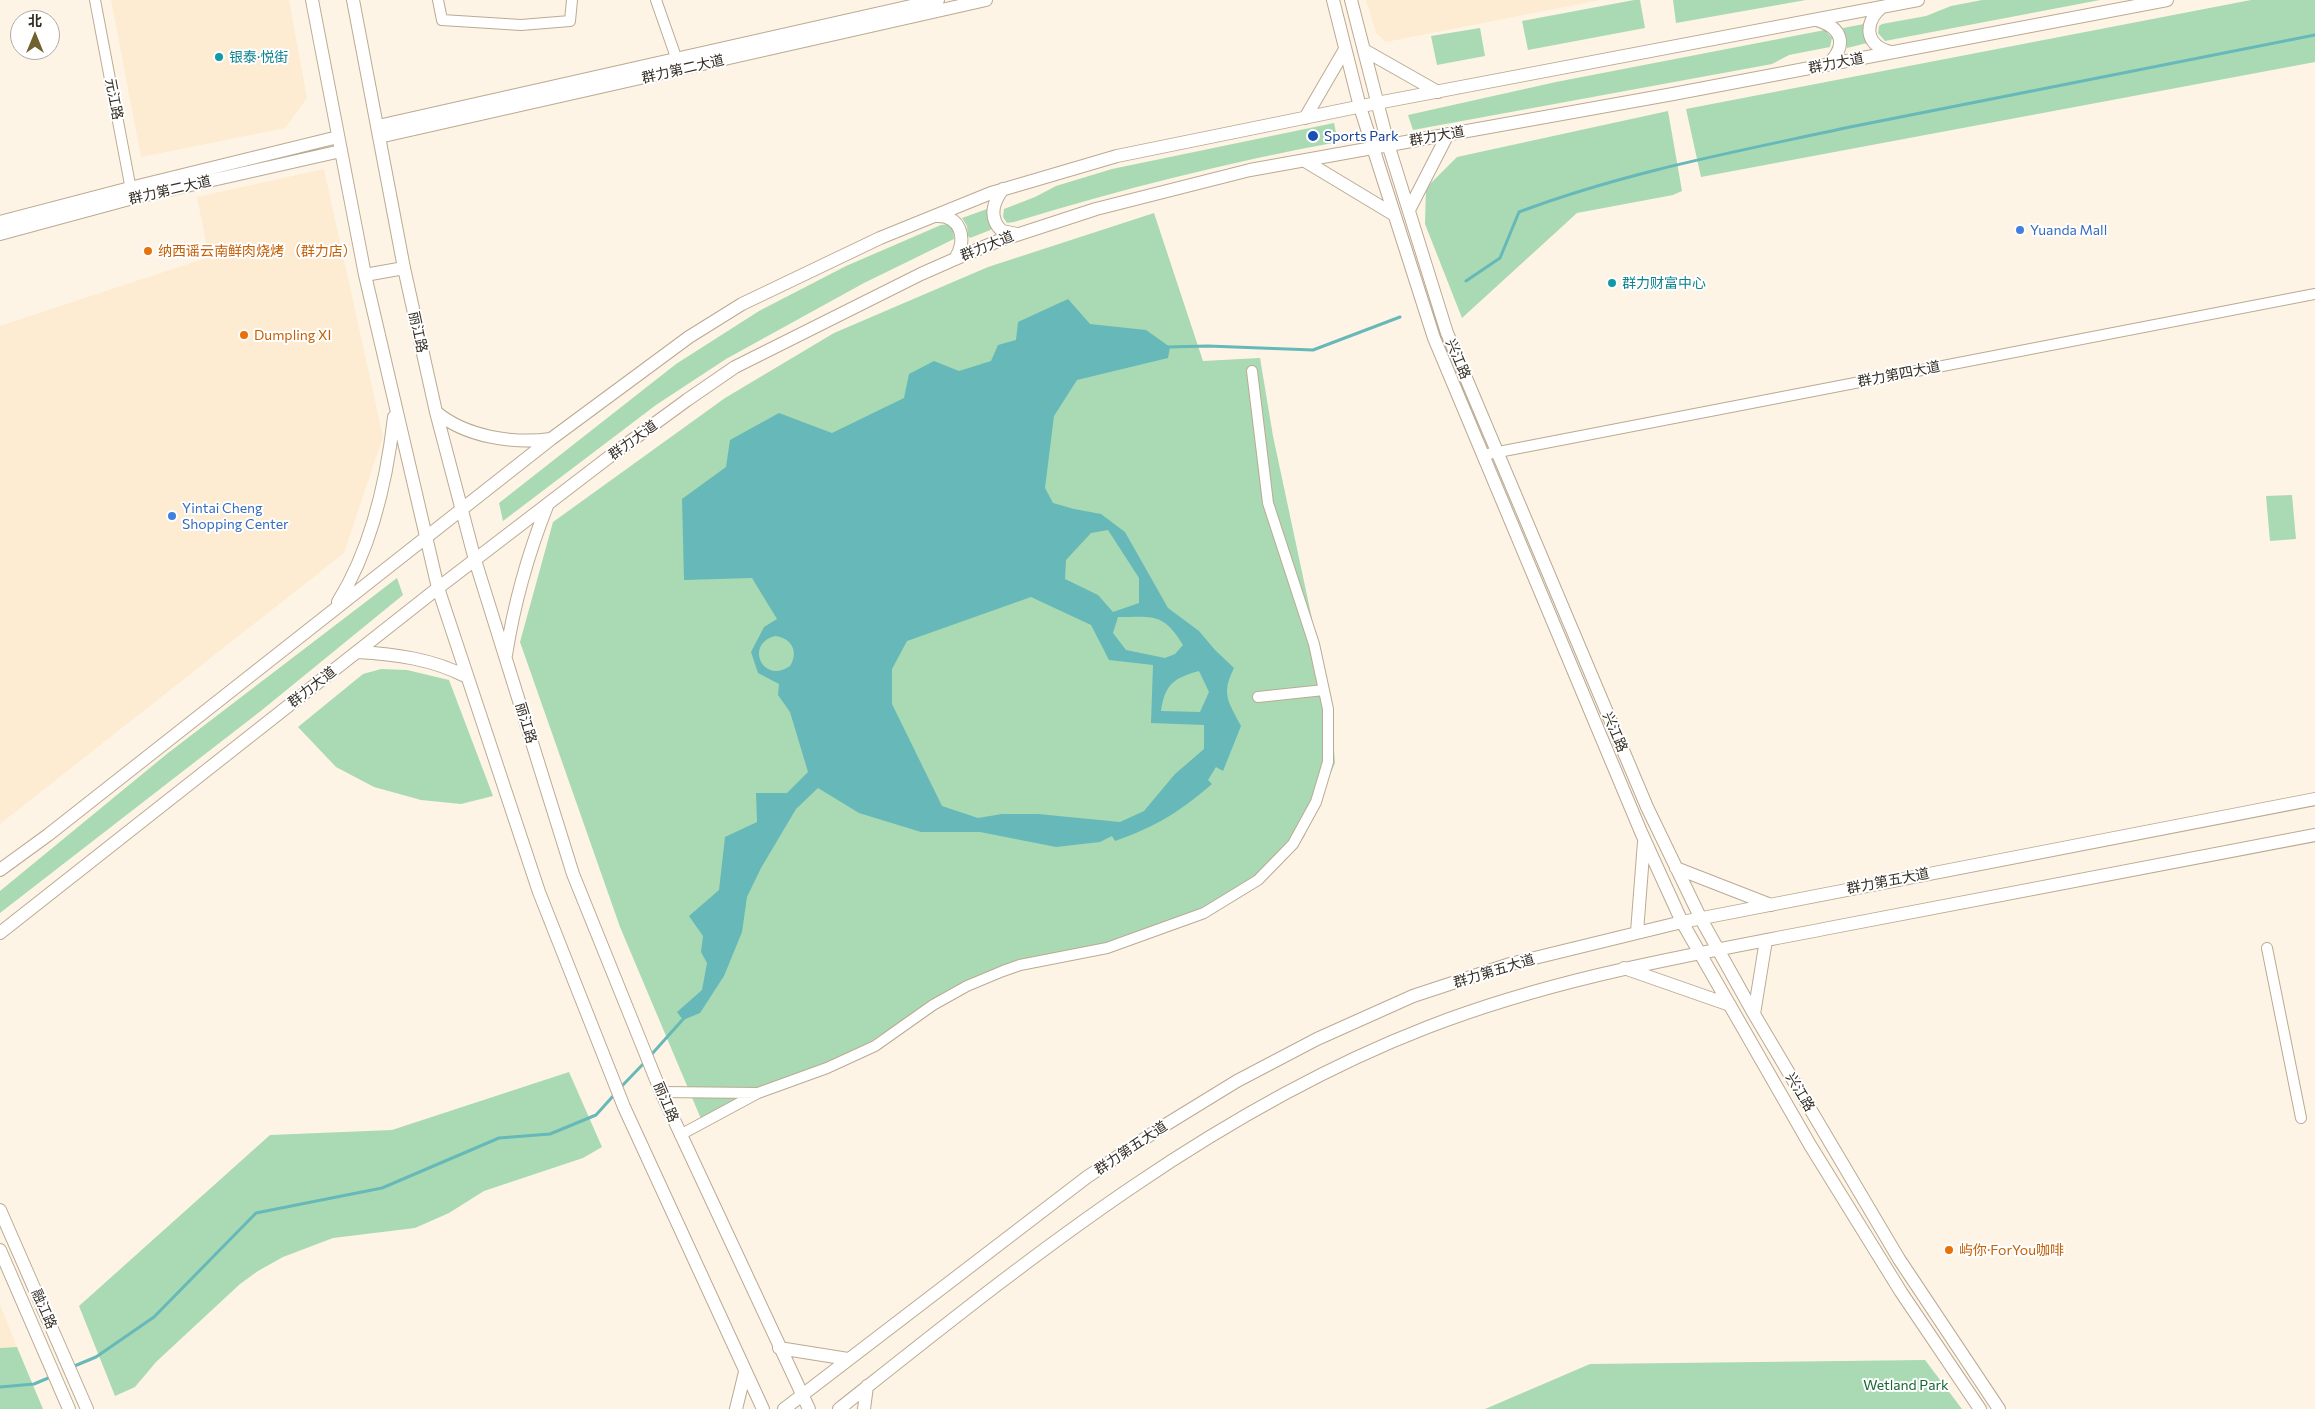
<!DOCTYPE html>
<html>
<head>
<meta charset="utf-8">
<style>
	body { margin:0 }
	#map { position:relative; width:2315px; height:1409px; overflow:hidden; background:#fef4e5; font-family:Commissioner,"Noto Sans SC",sans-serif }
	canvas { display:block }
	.north { position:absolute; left:10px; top:10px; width:50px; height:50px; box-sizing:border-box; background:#fff; border:1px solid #adaba7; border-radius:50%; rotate:0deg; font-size:14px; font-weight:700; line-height:20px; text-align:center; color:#332d24 }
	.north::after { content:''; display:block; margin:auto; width:18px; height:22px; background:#706230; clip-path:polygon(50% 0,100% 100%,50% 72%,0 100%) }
</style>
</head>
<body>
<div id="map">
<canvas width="2315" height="1409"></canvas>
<div class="north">北</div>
</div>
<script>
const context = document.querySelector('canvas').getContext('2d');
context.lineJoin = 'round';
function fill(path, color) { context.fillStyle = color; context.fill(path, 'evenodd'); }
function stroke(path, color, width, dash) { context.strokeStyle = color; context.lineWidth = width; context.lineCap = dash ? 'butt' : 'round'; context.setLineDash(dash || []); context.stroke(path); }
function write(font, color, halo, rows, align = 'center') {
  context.font = font + ' Commissioner,"Noto Sans SC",sans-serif'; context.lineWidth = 4; context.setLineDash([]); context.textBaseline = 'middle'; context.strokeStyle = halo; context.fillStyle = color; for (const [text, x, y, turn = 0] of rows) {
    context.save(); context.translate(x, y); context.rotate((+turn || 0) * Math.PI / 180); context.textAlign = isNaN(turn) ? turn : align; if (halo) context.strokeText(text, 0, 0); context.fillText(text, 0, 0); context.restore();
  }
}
fill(new Path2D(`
	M111,0h178l18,98 -22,30 -144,29z
	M1366,0h234l-214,42 -10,-9z
	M324,169l59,268 -39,116 -344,271v-498l209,-69 -12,-60z
	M0,1304l17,43 -17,1z`), '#fdebd2');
fill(new Path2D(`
	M1634,0h6l5,28 -117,22 -6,-29z
	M1673,0h133l-130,23z
	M1982,0h118l-215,41 -7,-8 1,-7 3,-2 44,-8 25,-10z
	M2251,0h64v62l-614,115 -15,-68z
	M1864,24l3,19 -20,5 -4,-20z
	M1480,28l5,28 -48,9 -6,-29z
	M1825,30l7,8 -2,9 -41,8 -17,9 -359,66 -5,-15 148,-33z
	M1668,111l14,80 -9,4 -96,18 -115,105 -37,-94 1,-36 31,-31z
	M1334,123l4,19c-109,20 -217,47 -324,80l-7,1 -4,-6 1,-8 31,-12 21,-11 56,-17z
	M987,209l1,12 5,8 -23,9 -2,-2 -1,-10 -5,-8z
	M1154,213l49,148 57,-3 13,78 58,272 4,55 -31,74 -42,44 -75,38 -87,34 -86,9 -56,23 -96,62 -158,79 -84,-199 -100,-285 33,-120 172,-124 109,-65 154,-66z
	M950,224l3,6 1,9 -90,44 -138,76 -70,46 -153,116 -4,-18 177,-139 83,-53 87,-45 95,-41z
	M2292,495l4,44 -26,2 -4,-45z
	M397,578l6,17 -141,115 -262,203v-22l168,-138z
	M381,669l26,1 42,10 44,116 -32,8 -40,-4 -47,-13 -38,-20 -38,-40 65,-53z
	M569,1072l33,75 -19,11 -99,33 -35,22 -34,15 -82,10 -50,19 -25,14 -18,13 -84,78 -21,25 -20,9 -36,-90 191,-171 122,-5z
	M17,1347l26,62h-43v-61z
	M1925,1360l37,49h-477l105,-45z`), '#a9dab3');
fill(new Path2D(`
	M1068,299l22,25 56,6 24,17 -2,11 -91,22 -23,36 -9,72 8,15 21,6 27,5 24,18 43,76 31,23 16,19 19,18c-13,26 -6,33 7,58l-18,45 -7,-4 -8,13 4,4c-34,29 -55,42 -97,57l-3,-5 -12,6 -44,5 -76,-15h-59l-62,-19 -41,-25 -22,21 -35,59 -14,29 -5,35 -18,44 -24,37 -17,7 -6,-8 25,-22 5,-27 -6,-11 2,-16 -14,-20 30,-26 6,-53 32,-15 -1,-29h31l21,-21 -18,-60 -12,-17 1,-11 -21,-11 -7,-21 13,-25 13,-8 -25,-41 -68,2 -2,-81 44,-32 4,-27 49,-27 53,20 72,-35 5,-24 25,-13 25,10 32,-10 7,-16 18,-5 2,-18zM1108,530l31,48v25l-26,9 -15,-17 -33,-16 1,-19 25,-27zM1031,597l60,28 18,35 44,5 -2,58 53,2v24l-29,25 -31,37 -24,11 -82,-8h-36l-24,4 -36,-12 -50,-102v-35l15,-28zM1118,617c35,0 45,-5 65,28l-8,9 -10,4 -39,-8 -13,-17zM775,636c17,2 24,16 15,30 -27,19 -46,-22 -15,-30zM1199,671l10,21 -9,20 -39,-1c4,-27 13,-33 38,-40z`), '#67b8b9');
stroke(new Path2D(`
	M1466,281l34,-23 19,-46c106,-40 216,-60 326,-84 156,-32 313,-62 470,-93
	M1167,347l41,-1 105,4 87,-33
	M651,1055l34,-38
	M620,1088l25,-26
	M72,1367l24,-10 58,-40 102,-104 126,-25 117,-50 51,-4 46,-19 18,-20
	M0,1387l34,-3 19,-8`), '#67b8b9', 3);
const minor = new Path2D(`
	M95,0l37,195
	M438,0l4,20 79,5 49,-4 2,-21
	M656,0l21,60
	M1483,455l832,-161
	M1258,697l66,-7
	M2267,948l34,170
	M661,1092l97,1 -78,42
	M758,1093l69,-25 48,-22 58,-41 34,-19 36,-15 17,-6 87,-17 97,-35 54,-33 35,-36 23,-42 12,-40v-53l-14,-65 -46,-141 -16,-132`);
const major = new Path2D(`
	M312,0l53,275 73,313 101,304 85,215 139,302
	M353,0l51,268 32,144 39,148 98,314 88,218 148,317
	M1333,0l27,107 74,231 207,494 41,90 128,223 91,147 79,117
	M1351,0l37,144 59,189 200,474 54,112 53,95 145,245 100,150
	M1882,7c-19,16 -17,39 9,45
	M1817,20c26,8 31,26 10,45
	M1364,50l74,42
	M1305,118l39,-67
	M378,126l560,-126
	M379,137l607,-137
	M1305,161l88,53
	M1003,189c-10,13 -15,29 -1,42l15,3
	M1409,210l39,-76
	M935,216c26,-2 33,24 20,43
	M0,222l130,-34 208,-51
	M0,234l133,-36 208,-47
	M365,275l39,-7
	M436,412c30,25 77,32 115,27
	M338,602c33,-53 49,-123 56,-185
	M357,652c38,2 76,7 110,25
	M506,655c8,-51 22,-101 41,-149
	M1676,868l95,37
	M0,870l48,-35 503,-396 138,-102 53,-33 138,-66 111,-45 126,-37 260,-53 541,-103
	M1637,932l7,-90
	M0,933l438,-345 171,-131 78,-57 48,-33 186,-93 34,-15 43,-18 98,-32 154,-39 423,-76 494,-94
	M1624,968l106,37
	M1754,1014l12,-74
	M0,1210l87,199
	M0,1250l69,159
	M779,1348l69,11
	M736,1409l9,-37
	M784,1409l303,-232 75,-50 75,-46 80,-42 96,-43 97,-32 172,-42 633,-123
	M839,1409c183,-145 369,-297 589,-382 132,-51 264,-72 401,-99 162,-31 324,-62 486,-93
	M864,1409l3,-23`);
stroke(minor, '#bbaa93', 12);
stroke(major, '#bbaa93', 14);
stroke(minor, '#fff', 10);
stroke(major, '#fff', 12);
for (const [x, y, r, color] of [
	[219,57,5,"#0f9aa8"],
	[1313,136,6,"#1a4fb4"],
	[2020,230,5,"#3f7fe0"],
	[148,251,5,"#e8710a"],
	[1612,283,5,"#0f9aa8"],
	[244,335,5,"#e8710a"],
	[172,516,5,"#3f7fe0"],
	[1949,1250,5,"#e8710a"]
]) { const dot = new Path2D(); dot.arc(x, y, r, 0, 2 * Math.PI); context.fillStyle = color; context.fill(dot); stroke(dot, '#fff', 2); }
write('14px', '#0d838f', '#fff', [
	["银泰·悦街",229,57],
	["群力财富中心",1622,283]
], 'left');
write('14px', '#332d24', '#fff', [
	["群力大道",1836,63,-11],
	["群力第二大道",683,69,-13],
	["元江路",114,99,79],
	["群力大道",1437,136,-10],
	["群力第二大道",170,190,-13],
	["群力大道",987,246,-22],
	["丽江路",418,332,78],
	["兴江路",1458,359,67],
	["群力第四大道",1899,374,-11],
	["群力大道",633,440,-36],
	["群力大道",312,687,-38],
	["丽江路",526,723,73],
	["兴江路",1615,732,67],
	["群力第五大道",1888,881,-11],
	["群力第五大道",1494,971,-17],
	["兴江路",1800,1092,59],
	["丽江路",666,1102,67],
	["群力第五大道",1131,1148,-34],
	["融江路",44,1309,66]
]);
write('14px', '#164399', '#fff', [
	["Sports Park",1324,136]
], 'left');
write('14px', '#366cbe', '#fff', [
	["Yuanda Mall",2030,230],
	["Yintai Cheng",182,508],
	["Shopping Center",182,524]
], 'left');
write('14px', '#c56008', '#fff', [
	["纳西谣云南鲜肉烧烤 （群力店）",158,251],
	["Dumpling XI",254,335],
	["屿你·ForYou咖啡",1959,1250]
], 'left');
write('14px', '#176633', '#fff', [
	["Wetland Park",1906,1385]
]);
</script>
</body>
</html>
